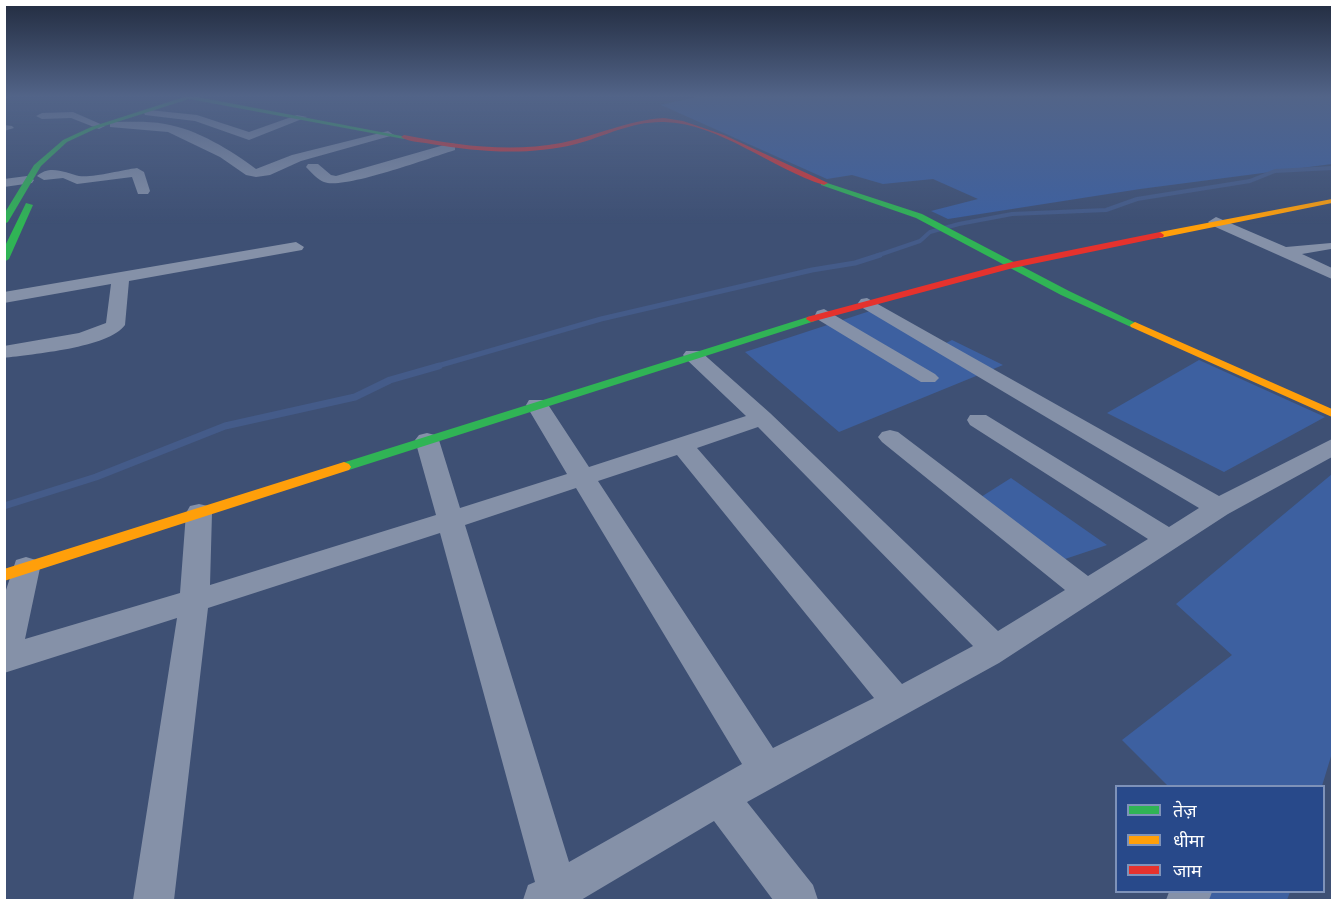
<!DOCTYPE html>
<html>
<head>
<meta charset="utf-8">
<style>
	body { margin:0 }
	#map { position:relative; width:1337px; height:905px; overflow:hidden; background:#3e5074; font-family:"Noto Sans","Noto Sans Devanagari",sans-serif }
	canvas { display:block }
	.frame { position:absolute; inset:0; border:6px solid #fff; pointer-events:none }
	.legend { position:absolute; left:1115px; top:785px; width:210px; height:108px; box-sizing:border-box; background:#28498a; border:2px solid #7e92b9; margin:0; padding:8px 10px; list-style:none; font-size:18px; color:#fff }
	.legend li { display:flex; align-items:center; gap:12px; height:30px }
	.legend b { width:30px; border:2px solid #7e92b9 }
</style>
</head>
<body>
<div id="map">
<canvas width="1337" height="905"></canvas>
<div class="frame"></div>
<ul class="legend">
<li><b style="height:8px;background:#30b455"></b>तेज़</li>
<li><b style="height:8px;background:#ff9f0a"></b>धीमा</li>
<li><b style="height:8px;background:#e5322d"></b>जाम</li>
</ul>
</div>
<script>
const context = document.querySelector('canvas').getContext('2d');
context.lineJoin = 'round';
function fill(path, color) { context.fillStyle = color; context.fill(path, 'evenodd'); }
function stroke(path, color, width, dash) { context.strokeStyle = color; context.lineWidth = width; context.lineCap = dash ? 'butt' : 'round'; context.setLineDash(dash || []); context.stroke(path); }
fill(new Path2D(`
	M695,97h637v67l-192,25 -192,30 -17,-8 47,-12 -45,-20 -50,5 -31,-9 -25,4 -166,-74z
	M873,310l65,37 14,-7 51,25 -164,67 -94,-80z
	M1199,360l126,57 -101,55 -117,-59z
	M1332,474v279l-10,33h-154l-46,-46 110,-85 -56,-51z
	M1011,478l96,67 -45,15 -81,-63z
	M1182,892h108l-3,8h-94z`), '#3d60a0');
stroke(new Path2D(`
	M876,256l44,-15 10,-9 29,-8 53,-10 94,-4 31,-11 113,-18 25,-10 57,-3`), '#445b89', 4);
stroke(new Path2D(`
	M434,367l167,-48 211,-49 43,-7 25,-8`), '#445b89', 5);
stroke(new Path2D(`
	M4,506l92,-29 129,-51 130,-29 35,-17 49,-14`), '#445b89', 7);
fill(new Path2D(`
	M4,97h6l-6,3z
	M149,110l48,5 52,17 48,-17 10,2 -58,23 -54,-19 -50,-6 -1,-2z
	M73,112l32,14 -6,3 -28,-11 -29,1 -6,-3 6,-3z
	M114,122c17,0 35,-1 51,2 32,5 67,27 91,45l36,-14 96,-24 6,4 -93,26 -31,14 -14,2 -10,-2 -26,-18 -52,-25 -58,-5v-4z
	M4,125l8,1 2,2 -10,3z
	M451,143l4,1v6c-23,7 -111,40 -131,32 -6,-2 -13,-10 -18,-15l2,-3h10l13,11 5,1z
	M137,168l7,4 6,19 -2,3h-10l-6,-17 -55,7 -14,-6 -19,2 -7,-4c13,-12 29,-3 42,0 13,2 43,-6 58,-8z
	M27,176l7,4 -2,3 -28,4v-8z
	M1216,217l70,30 45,-4v6l-29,5 30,14v11l-121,-54 -3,-3z
	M296,242l8,5 -2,3 -173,31 -4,44c-16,23 -93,29 -121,33v-12l75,-13 27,-10 5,-39 -107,19v-11z
	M867,298l352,198 113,-57v18l-104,57 -229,149 -252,139 66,83 5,15h-45l-59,-79 -133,79h-58l5,-15 7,-3 -95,-349 -232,75 -34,292h-41l44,-282 -173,55v-77l12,-36 10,-3 10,3 4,8 -15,71 155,-46 6,-80 4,-7 9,-2 9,2 4,7 -2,72 226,-70 -21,-75 4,-5 8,-2 8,2 4,5 21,68 107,-34 -41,-69 3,-5h16l44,67 157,-51 -60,-57 -3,-4 3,-4h14l70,62 228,218 67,-41 -183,-148 -4,-5 4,-5 8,-2 8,2 190,144 60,-37 -178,-114 -3,-5 3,-5h16l183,112 30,-19 -338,-201 -3,-4 3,-4zM758,427l215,219 -71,38 -205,-236zM677,455l197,243 -101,50 -175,-267zM576,488l166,276 -173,98 -104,-337z
	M824,309l111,65 4,4 -4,4h-14l-104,-63 -2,-4 2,-4z
	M1169,892h43l-3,8h-43z`), '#8591a8');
fill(new Path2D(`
	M184,97h14l209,40 -3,2 -215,-40 -94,30 -28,13 -26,24 -33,56 -4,2v-10l30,-49 29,-25 28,-13z
	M821,181l101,33 147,77 71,34 -5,3 -4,-1 -70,-32 -145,-77 -95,-33z
	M26,203l7,2 -24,54 -5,3v-14z
	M811,316l5,3 -1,2 -466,149h-10l-2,-3 2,-3z`), '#30b455');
fill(new Path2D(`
	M1332,199v4l-172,35 -4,-3 4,-3z
	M1135,322l197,87v8l-201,-90 -1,-2z
	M344,462l5,2 2,3 -2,3 -345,111v-12z`), '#ff9f0a');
fill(new Path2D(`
	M664,118l19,3 41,14 104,48 -4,2c-52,-16 -105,-62 -160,-63 -31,-1 -59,14 -88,22 -48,12 -97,8 -145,0 -10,-2 -22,-2 -30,-7l3,-2c52,10 104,18 157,8 35,-7 67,-23 103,-25z
	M1160,232l4,3 -1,2 -150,31 -202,54 -5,-3 1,-2 205,-55z`), '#e5322d');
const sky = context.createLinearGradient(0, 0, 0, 224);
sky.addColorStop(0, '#222c40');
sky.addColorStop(0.43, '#526488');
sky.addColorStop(1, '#52648800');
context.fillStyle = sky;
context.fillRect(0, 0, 1337, 224);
</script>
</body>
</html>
